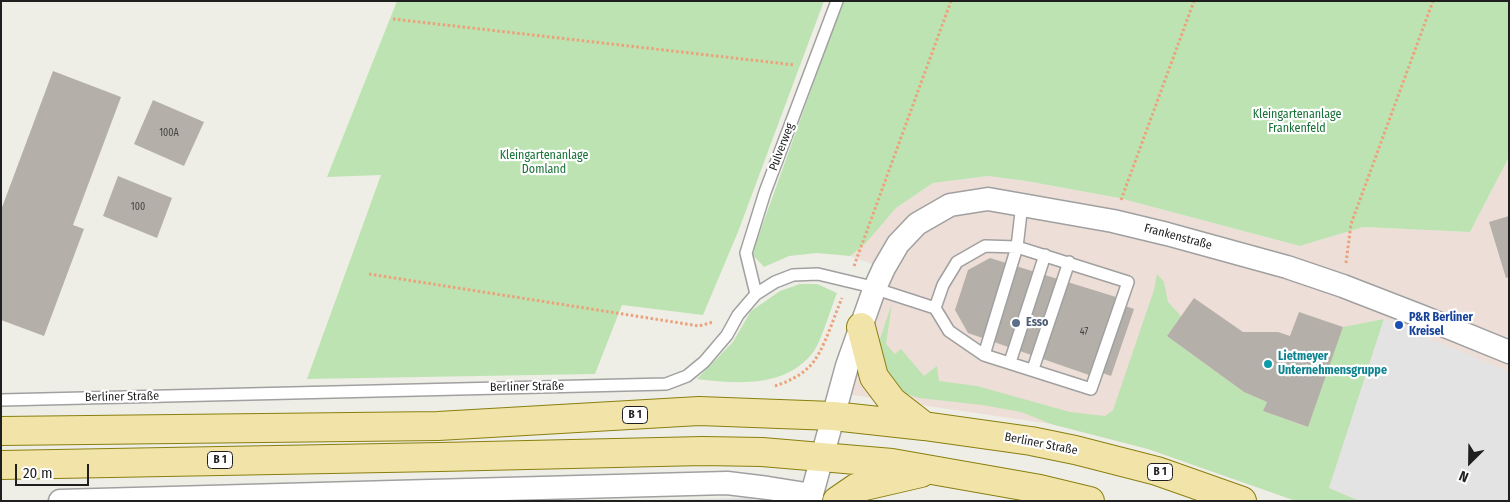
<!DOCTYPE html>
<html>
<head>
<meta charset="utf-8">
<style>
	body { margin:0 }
	#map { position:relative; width:1510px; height:502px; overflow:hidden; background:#eeeee6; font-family:"Fira Sans Condensed",sans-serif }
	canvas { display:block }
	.frame { position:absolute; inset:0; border:2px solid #1f1f1f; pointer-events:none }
	.north { position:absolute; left:1445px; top:437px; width:50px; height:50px; -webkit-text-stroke:4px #fff; paint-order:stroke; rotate:203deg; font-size:14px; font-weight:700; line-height:20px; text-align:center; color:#1f1f1f }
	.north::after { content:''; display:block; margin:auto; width:18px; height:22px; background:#1f1f1f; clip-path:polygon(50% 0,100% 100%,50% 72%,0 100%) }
	.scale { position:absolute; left:15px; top:464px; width:74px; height:22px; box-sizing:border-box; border:2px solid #1f1f1f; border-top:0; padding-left:6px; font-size:15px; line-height:18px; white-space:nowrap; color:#1f1f1f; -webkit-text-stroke:4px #fff; paint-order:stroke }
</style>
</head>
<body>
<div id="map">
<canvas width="1510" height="502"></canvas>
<div class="frame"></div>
<div class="north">N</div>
<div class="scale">20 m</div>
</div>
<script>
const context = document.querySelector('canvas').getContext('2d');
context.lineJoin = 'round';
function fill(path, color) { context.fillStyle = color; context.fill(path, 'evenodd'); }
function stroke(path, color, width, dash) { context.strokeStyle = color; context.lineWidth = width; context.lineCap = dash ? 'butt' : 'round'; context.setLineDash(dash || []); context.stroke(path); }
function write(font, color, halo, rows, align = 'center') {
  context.font = font + ' "Fira Sans Condensed",sans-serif'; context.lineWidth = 4.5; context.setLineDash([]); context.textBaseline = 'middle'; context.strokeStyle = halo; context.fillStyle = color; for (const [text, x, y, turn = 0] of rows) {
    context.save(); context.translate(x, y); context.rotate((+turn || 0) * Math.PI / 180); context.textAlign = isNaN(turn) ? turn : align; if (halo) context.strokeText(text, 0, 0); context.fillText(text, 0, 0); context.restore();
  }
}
fill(new Path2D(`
	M748,498l10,3h-157z`), '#dddcdc');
fill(new Path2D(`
	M1509,157v344h-213l-148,-52 -97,-25 -212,-31 45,-125 -34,-12 16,-13 30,-35 37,-25 55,-7 38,5 93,17 181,48 63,-19 107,5z`), '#edded7');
fill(new Path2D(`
	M397,1h427l-86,231 -35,83 -81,-10 -27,69 -288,5 74,-204 -54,2z
	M843,1h666v156l-39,75 -107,-5 -63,19 -181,-48 -93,-17 -38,-5 -55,7 -37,25 -30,35 -16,13 -33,-3 -28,3 -25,11 -12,-13z
	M1157,274l7,8 4,20 13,14 -14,20 77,56 23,10 -4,9 44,16 36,-100 41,-8 -55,169 31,13h-64l-148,-52 -97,-25 -30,-12 -39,-7 -63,-7 -13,-4 -12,-6 -8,-10 -7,-36 13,-39 -6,41 9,10 6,-5 23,27 13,-10 2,15 38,5 93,26 35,4 8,-6 41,-120z
	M800,284h17l20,9c-6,15 -15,46 -23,58 -27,37 -76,33 -117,28l36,-37 18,-31 29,-20z`), '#bee3b2');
fill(new Path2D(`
	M1384,319l125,53v129h-149l-31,-13z`), '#e3e3e3');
fill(new Path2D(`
	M53,71l68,26 -48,128 11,4 -40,107 -43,-16v-110z
	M153,100l51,22 -20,44 -50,-22z
	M118,176l54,22 -15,40 -54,-22z
	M1509,216v61l-3,1 -17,-56z
	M990,258l126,39 -2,5 20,7 -23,67 -20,-7 -2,6 -121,-42 -13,-23 13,-40z
	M1194,298l49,34h35l12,4 9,-24 44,15 -35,100 -45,-16 4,-9 -23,-10 -77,-56z`), '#b4b0a9');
const lane = new Path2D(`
	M756,294l-10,-41 19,-61 72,-191
	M984,355l33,-108 5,-43
	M1010,362l35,-107
	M1033,369l36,-107
	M1,400l665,-16 21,-8 17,-14 23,-27 11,-20 18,-21 19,-12 18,-7 25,-1 46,11 71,23 14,23 35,24 107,34 37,-107 -111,-35 -32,-1 -28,16 -14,23 -8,23`);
const street = new Path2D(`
	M60,501l667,-18 41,5 44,7
	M810,501l37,-135 27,-76 10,-22 14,-24 19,-20 33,-19 38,-6 125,22 54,13 120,33 56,19 80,31 86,35`);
const primary = new Path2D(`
	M861,327l13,50 18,24 31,24
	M1,431l437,-5 261,-15 134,5 91,10 107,15 44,9 82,21 85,30
	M1,465l439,-8 263,-6 59,1 130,11 148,26 50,12
	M837,501l19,-13 65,-15`);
stroke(lane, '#a0a0a0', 14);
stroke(street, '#a0a0a0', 25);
stroke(primary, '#897f10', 30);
stroke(new Path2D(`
	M393,19l402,46
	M1121,200l73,-199
	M1346,263l5,-39 82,-223
	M854,266l97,-265
	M369,274l330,52 14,-4
	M775,386c12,-4 25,-10 34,-19 14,-13 25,-51 33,-69`), '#eba27b', 3, [2.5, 2.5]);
stroke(lane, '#fff', 11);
stroke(street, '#fff', 22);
stroke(primary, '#f2e4a8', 28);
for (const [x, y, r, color] of [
	[1016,323,5,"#5c6f8a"],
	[1399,325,5,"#1a4fb4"],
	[1268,364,5,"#0f9aa8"]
]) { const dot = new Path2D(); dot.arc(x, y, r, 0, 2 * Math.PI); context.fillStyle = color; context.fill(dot); stroke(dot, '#fff', 2); }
write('10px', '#444342', null, [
	["100A",169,133],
	["100",138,207],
	["47",1084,332]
]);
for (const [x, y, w] of [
	[635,415,25],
	[220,460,25],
	[1160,472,25]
]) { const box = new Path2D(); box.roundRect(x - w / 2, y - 8.5, w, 17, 4); context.fillStyle = '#fff'; context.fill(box); stroke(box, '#1f1f1f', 1); }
write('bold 11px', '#1f1f1f', null, [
	["B 1",635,415],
	["B 1",220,460],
	["B 1",1160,472]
]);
write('12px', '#187236', '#fff', [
	["Kleingartenanlage",1297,115],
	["Frankenfeld",1297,129],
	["Kleingartenanlage",544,156],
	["Domland",544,170]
]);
write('12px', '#1f1f1f', '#fff', [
	["Pulverweg",782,147,-69],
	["Frankenstraße",1178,237,15],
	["Berliner Straße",527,387,-1],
	["Berliner Straße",122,397,-1],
	["Berliner Straße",1041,444,11]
]);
write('bold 12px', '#164399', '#fff', [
	["P&R Berliner",1409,318],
	["Kreisel",1409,332]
], 'left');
write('bold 12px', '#4e5e75', '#fff', [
	["Esso",1026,323]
], 'left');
write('bold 12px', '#0d838f', '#fff', [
	["Lietmeyer",1278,357],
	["Unternehmensgruppe",1278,371]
], 'left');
</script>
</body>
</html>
